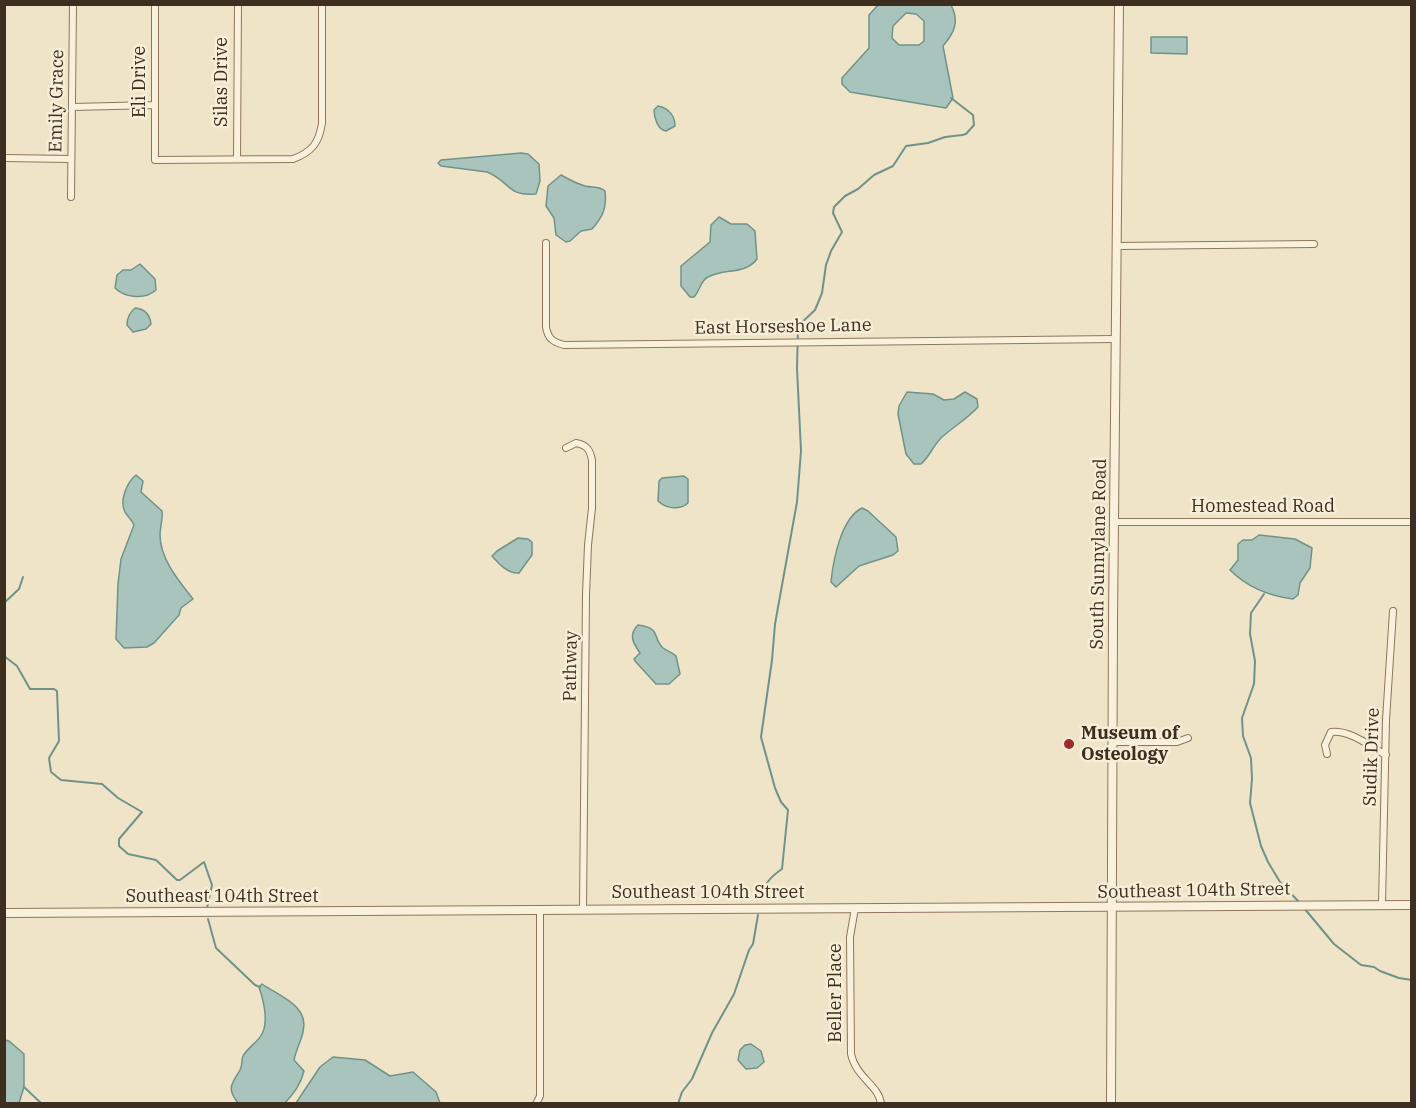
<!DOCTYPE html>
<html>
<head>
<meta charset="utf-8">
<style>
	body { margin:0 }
	#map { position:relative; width:1416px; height:1108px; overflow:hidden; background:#f0e4c8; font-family:"IBM Plex Serif",serif }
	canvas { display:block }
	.frame { position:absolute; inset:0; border:6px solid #3d2e20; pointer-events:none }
</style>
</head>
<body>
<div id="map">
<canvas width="1416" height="1108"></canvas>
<div class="frame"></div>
</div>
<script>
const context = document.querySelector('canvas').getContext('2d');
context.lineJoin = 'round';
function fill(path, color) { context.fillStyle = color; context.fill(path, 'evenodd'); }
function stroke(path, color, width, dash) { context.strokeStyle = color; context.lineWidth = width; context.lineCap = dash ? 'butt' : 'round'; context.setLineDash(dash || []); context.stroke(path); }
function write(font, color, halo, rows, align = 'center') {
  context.font = font + ' "IBM Plex Serif",serif'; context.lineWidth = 5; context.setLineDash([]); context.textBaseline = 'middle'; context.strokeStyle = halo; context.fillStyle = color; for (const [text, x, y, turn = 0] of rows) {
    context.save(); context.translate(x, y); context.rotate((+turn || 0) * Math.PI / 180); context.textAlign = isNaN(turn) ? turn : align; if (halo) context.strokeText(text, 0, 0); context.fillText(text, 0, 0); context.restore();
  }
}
const water = new Path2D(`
	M878,5h73c9,17 3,28 -8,41l10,52 -7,10 -96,-16 -8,-8v-6l27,-30v-33zM906,13l10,1 8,7v20l-5,4h-20l-7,-7 1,-12z
	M1151,37h36v17l-36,-1z
	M658,106c10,2 17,9 17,20l-9,5c-8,-1 -12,-13 -12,-21z
	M521,153l7,1 11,10 1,17 -4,13c-29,3 -26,-13 -49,-22l-46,-6 -3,-3 3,-3z
	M561,175c7,4 17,9 24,11 8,2 14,0 20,5 2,16 -2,26 -13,38l-11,2 -11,10 -4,1 -10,-7 -2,-17 -8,-12 2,-20z
	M719,217l12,7h16l8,7 2,28c-12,16 -32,9 -49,18 -8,4 -8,14 -14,20h-4l-9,-11v-20l29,-24 1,-17z
	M140,264l15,15 1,11c-11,10 -31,8 -41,-2l2,-13 6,-5h8z
	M135,308c10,1 15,6 16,16l-5,5 -13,3 -6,-7c0,-7 2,-12 8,-17z
	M907,392l26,2 11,6 10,-1 11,-7 12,7 1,8c-11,12 -25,20 -37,31 -8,8 -11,18 -20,26h-7l-8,-10 -8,-40 1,-8z
	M136,475l7,6 -2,11 21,19c1,9 -2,16 -2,24 0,24 19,46 33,64l-12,9 -2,7 -25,28 -7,4 -23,1 -8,-9 2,-55 3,-25 13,-34c-2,-5 -6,-8 -9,-13 -6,-11 2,-30 11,-37z
	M684,476l4,3v24c-9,8 -23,5 -30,-2l1,-20 3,-3z
	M862,508l6,3 28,26 2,14 -5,4 -34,11 -23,21 -5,-5c2,-21 10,-64 31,-74z
	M1259,535l36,4 17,9 -2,20 -10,15 -2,12 -5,4c-24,-3 -45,-11 -63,-29l8,-10v-16l5,-4h9z
	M518,538l10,1 4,3v13l-13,18c-11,1 -20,-9 -27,-17l5,-5z
	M638,625c24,3 14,13 25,23 4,3 9,4 13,8l4,18 -11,10h-13l-21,-23 -1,-2 6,-6c-7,-10 -12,-18 -2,-28z
	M262,984c17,12 48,22 41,48 -2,9 -7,18 -9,28l10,11c-3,13 -10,22 -19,32h-47c-12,-15 -6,-19 2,-33 3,-5 1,-10 3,-14 5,-9 15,-14 19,-22 7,-13 1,-35 -3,-47z
	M5,1040l4,1 15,13v33l-5,16h-14z
	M751,1044l10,7 3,11 -7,6 -11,1 -8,-9 2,-10 5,-5z
	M333,1057l32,3 25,16 23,-4 23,20 4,11h-144l24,-36z`);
fill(water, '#a9c4bc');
stroke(water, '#6f938a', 1.5);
stroke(new Path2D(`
	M1264,594l-13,19 -1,21 5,27 -1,23 -12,34 1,18 8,22 1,21 -2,24 11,43 7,16 12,20 20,21
	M4,603l15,-14 4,-12
	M4,656l13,10 13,23h24l3,2 2,50 -10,17 2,14 10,8 41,4 16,14 24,14 -23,27v7l9,8 28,6 21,20h3l24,-18 8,23 -5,23
	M759,899c5,-14 11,-22 23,-30l6,-59 -7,-8 -6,-14 -14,-51 11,-77 3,-36 22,-122 4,-51 -4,-83 1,-42 17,-16 7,-17 4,-28 5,-14 11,-19 -9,-19 1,-6 11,-11 13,-7 16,-14 19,-9 13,-20 22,-3 17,-6 17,-2 4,-1 8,-9 -1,-10 -22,-17
	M1304,908l30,36 27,21 13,2 6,4 19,7 13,2
	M208,919l8,29 39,37 5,2
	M24,1087l18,17
	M678,1104l4,-12 10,-13 20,-46 22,-39 15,-44 4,-6 5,-29`), '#6f938a', 2);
const minor = new Path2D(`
	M155,4v156l138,-1c19,-7 26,-16 29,-36v-119
	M72,107l83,-2
	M4,158l67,1
	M237,159l1,-155
	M71,197l2,-193
	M546,243v84c2,12 7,15 18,18l552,-6
	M1117,246l197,-2
	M566,448l10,-5c11,2 14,7 16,17v48l-4,37 -2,50 -3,314
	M1114,522h298
	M1112,742h65l11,-4
	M1327,754l-2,-9 6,-13c20,-2 38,14 55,23
	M1382,904l4,-184 7,-109
	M855,908l-5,29 1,117c5,24 28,31 30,50
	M536,1104l4,-8v-187`);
const tertiary = new Path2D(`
	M4,913l1408,-8
	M1111,1104l2,-482 6,-618`);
stroke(minor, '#8d765c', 8);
stroke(tertiary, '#8d765c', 10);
stroke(minor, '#faf1dc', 6);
stroke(tertiary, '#faf1dc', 8);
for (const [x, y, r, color] of [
	[1069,744,6,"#9e2a2b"]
]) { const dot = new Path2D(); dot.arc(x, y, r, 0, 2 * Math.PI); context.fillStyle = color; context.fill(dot); stroke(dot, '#f7eed8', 2); }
write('18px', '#3d2e20', '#f7eed8', [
	["Eli Drive",140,82,-90],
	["Silas Drive",222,82,-90],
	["Emily Grace",57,101,-89],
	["East Horseshoe Lane",783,327,-1],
	["Homestead Road",1263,507],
	["South Sunnylane Road",1099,554,-89],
	["Pathway",571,666,-89],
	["Sudik Drive",1372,757,-88],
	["Southeast 104th Street",1194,891,-1],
	["Southeast 104th Street",708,893],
	["Southeast 104th Street",222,897],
	["Beller Place",836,993,-90]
]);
write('bold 18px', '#3d2e20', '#f7eed8', [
	["Museum of",1081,734],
	["Osteology",1081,755]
], 'left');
</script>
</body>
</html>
